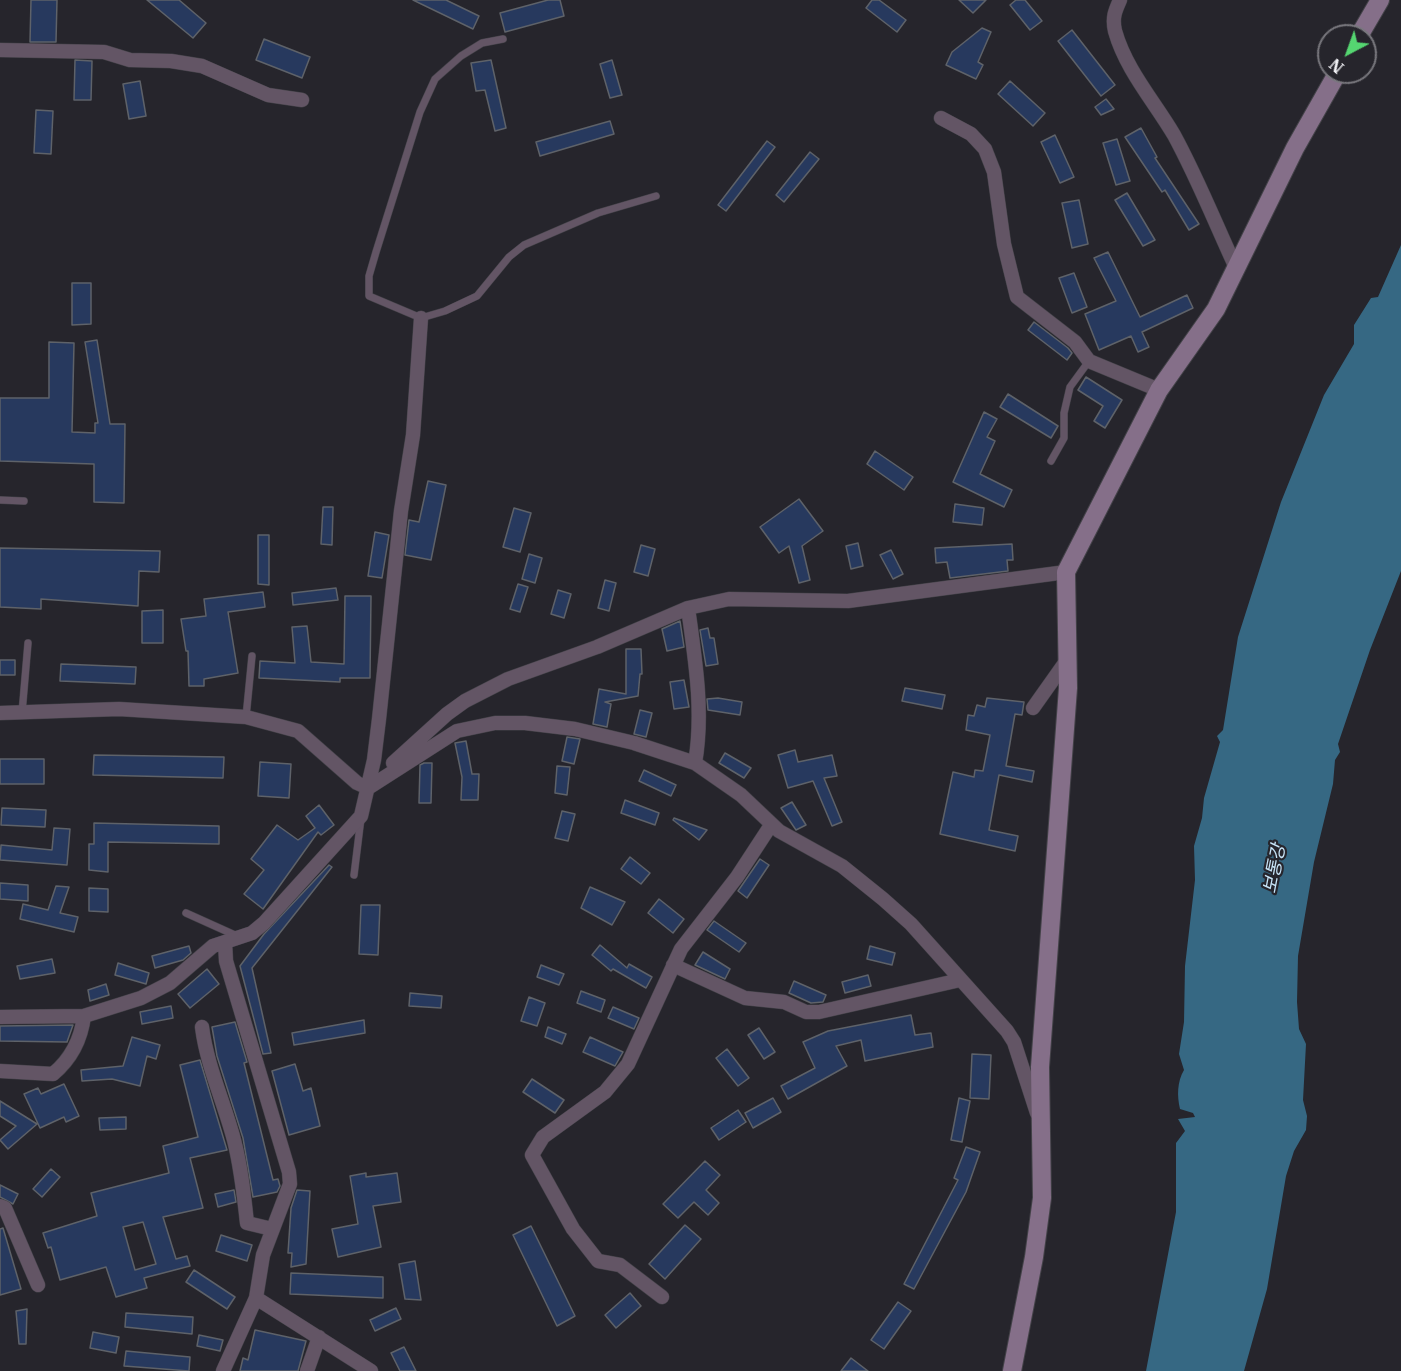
<!DOCTYPE html>
<html>
<head>
<meta charset="utf-8">
<style>
	body { margin:0 }
	#map { position:relative; width:1401px; height:1371px; overflow:hidden; background:#26252c; font-family:"IBM Plex Serif",serif }
	canvas { display:block }
	.north { position:absolute; left:1317px; top:24px; width:60px; height:60px; box-sizing:border-box; background:#26252c; border:2px solid #78777d; border-radius:50%; rotate:221deg; font-size:16px; font-weight:700; line-height:24px; text-align:center; color:#f2f2f6 }
	.north::after { content:''; display:block; margin:auto; width:21px; height:27px; background:#55d671; clip-path:polygon(50% 0,100% 100%,50% 72%,0 100%) }
</style>
</head>
<body>
<div id="map">
<canvas width="1401" height="1371"></canvas>
<div class="north">N</div>
</div>
<script>
const context = document.querySelector('canvas').getContext('2d');
context.lineJoin = 'round';
function fill(path, color) { context.fillStyle = color; context.fill(path, 'evenodd'); }
function stroke(path, color, width, dash) { context.strokeStyle = color; context.lineWidth = width; context.lineCap = dash ? 'butt' : 'round'; context.setLineDash(dash || []); context.stroke(path); }
function write(font, color, halo, rows, align = 'center') {
  context.font = font + ' "IBM Plex Serif","Noto Sans KR",serif'; context.lineWidth = 4.5; context.setLineDash([]); context.textBaseline = 'middle'; context.strokeStyle = halo; context.fillStyle = color; for (const [text, x, y, turn = 0] of rows) {
    context.save(); context.translate(x, y); context.rotate((+turn || 0) * Math.PI / 180); context.textAlign = isNaN(turn) ? turn : align; if (halo) context.strokeText(text, 0, 0); context.fillText(text, 0, 0); context.restore();
  }
}
fill(new Path2D(`
	M1401,245v326l-31,79 -32,94 2,8 -5,8 -2,24 -19,78 -16,94 -1,46 2,27 7,15 -3,56 4,16 -1,14 -12,21 -8,25 -19,113 -23,82h-98l30,-159v-69l9,-12 -7,-12 17,-2 -2,-4 -13,-4c-3,-13 -3,-27 4,-39l-5,-16 5,-32 1,-56 10,-86 -1,-34 8,-28 2,-20 16,-56 -3,-6 6,-6 15,-93 43,-135 43,-107 30,-51v-19l17,-27 7,-1z`), '#366883');
const building = new Path2D(`
	M31,0h26l-1,42h-26z
	M147,0h32l27,23 -13,15z
	M413,0h33l33,16 -6,13z
	M548,0h12l4,16 -59,16 -5,-19z
	M872,0h7l27,20 -9,12 -31,-24z
	M959,0h27l-13,13z
	M1016,0h9l17,21 -12,9 -20,-25z
	M982,28l9,4 -13,30 5,3 -7,14 -30,-14 6,-13z
	M1072,30l43,55 -14,11 -43,-55z
	M264,39l46,18 -8,21 -46,-18z
	M75,60l17,1 -1,39h-17z
	M491,60l15,68 -11,3 -10,-41 -9,1 -5,-28z
	M612,60l10,35 -12,3 -10,-34z
	M140,81l6,35 -17,3 -6,-35z
	M1010,81l35,32 -12,13 -35,-32z
	M1106,99l8,10 -13,6 -6,-8z
	M36,110l17,1 -2,43 -17,-1z
	M610,121l4,13 -74,22 -4,-14z
	M1141,128l16,29 -2,1 44,66 -10,6 -24,-40 -3,2 -37,-55z
	M1055,135l19,42 -14,6 -19,-41z
	M1117,139l13,42 -14,4 -13,-42z
	M767,141l8,6 -49,64 -8,-6z
	M810,152l9,7 -35,43 -8,-7z
	M1127,193l28,47 -12,6 -28,-46z
	M1079,200l9,44 -16,4 -10,-45z
	M1108,252l32,65 47,-22 6,13 -51,24 7,15 -11,5 -7,-16 -32,14 -14,-36 31,-13 -22,-43z
	M1074,273l13,34 -15,6 -13,-35z
	M72,283h19v41l-19,1z
	M1034,322l34,26 4,5 -5,7 -39,-30z
	M97,340l13,84h15l-1,79 -30,-1v-38l-94,-3v-63h49v-56l25,1 -2,89 23,1v-10h3l-13,-81z
	M1086,377l36,23 -17,28 -11,-7 9,-15 -25,-16z
	M1008,394l50,32 -7,12 -51,-31z
	M984,412l13,7 -10,18 8,4 -15,33 32,16 -8,17 -51,-25z
	M875,451l38,26 -9,13 -37,-26z
	M428,481l18,4 -15,75 -26,-5 4,-35 10,2z
	M799,499l24,32 -21,15 8,34 -11,3 -10,-37 -10,7 -19,-26z
	M955,504l29,4 -2,17 -29,-3z
	M323,507h10l-1,38 -11,-1z
	M514,508l17,5 -11,39 -17,-5z
	M375,532l14,3 -7,43 -14,-2z
	M258,535h11v50l-11,-1z
	M858,543l5,23 -12,3 -5,-23z
	M1012,544l1,16h-6l1,11 -58,7 -3,-16 -11,1 -1,-15z
	M641,545l14,4 -7,27 -14,-4z
	M0,548l160,3 -1,21 -20,-1 -1,35 -97,-7v10l-41,-2z
	M891,550l12,24 -10,5 -13,-24z
	M529,554l13,4 -7,25 -13,-4z
	M605,580l11,3 -7,28 -11,-3z
	M518,584l10,3 -8,25 -10,-3z
	M336,588l2,12 -45,5 -1,-12z
	M558,590l13,4 -7,24 -13,-4z
	M263,592l2,15 -37,5 10,61 -34,6v7h-15l-1,-35h-2l-5,-32 25,-3 -2,-17z
	M345,596h26l-1,82h-30v4l-81,-4 1,-17 35,2 -3,-36 15,-1 4,36 33,2z
	M163,610v33h-21v-32z
	M680,621l4,26 -17,4 -5,-22z
	M708,628l2,10h4l4,26 -12,2 -6,-36z
	M626,649h15l1,25h-2l-2,22 -33,6 6,2 -4,23 -14,-3 6,-35 27,5z
	M0,660h15v15h-15z
	M61,664l75,3 -1,17 -75,-3z
	M684,680l5,27 -15,2 -4,-27z
	M905,688l40,7 -3,14 -40,-8z
	M718,698l24,4 -2,13 -32,-5 -1,-11z
	M987,698l37,4 -2,13 -7,-1 -9,52 28,5 -2,11 -33,-7 -10,55 29,6 -3,15 -75,-17 13,-62 21,5 1,-7 8,1 7,-36 -24,-5 2,-15 6,1 3,-11 8,2z
	M640,710l12,3 -6,24 -12,-3z
	M567,737l13,2 -6,25 -12,-3z
	M466,741l6,33h7l-1,26h-17l1,-23 -7,-34z
	M795,750l3,12 34,-7 5,21 -13,2 18,44 -10,4 -19,-45 -25,7 -10,-33z
	M725,753l26,15 -7,10 -25,-15z
	M94,755l130,2 -1,21 -130,-3z
	M0,759h44v25h-44z
	M260,762l31,2 -2,34 -31,-2z
	M424,763h8l-1,40h-12l1,-38z
	M557,766l13,1 -3,28 -12,-2z
	M644,770l32,15 -5,11 -32,-15z
	M625,800l34,13 -4,12 -34,-12z
	M792,802l14,23 -10,5 -15,-22z
	M319,805l15,20 -13,10 -3,-3 -55,77 -19,-15 20,-24 -13,-11 26,-34 21,15 17,-12 -9,-12z
	M2,808l44,2 -1,17 -44,-2z
	M562,811l13,3 -7,27 -13,-3z
	M674,818l33,12 -8,10 -26,-20z
	M94,823l125,3v18l-111,-2v30l-19,-2v-26h5z
	M54,828l16,1 -3,36 -67,-5 1,-15 51,5z
	M630,857l20,16 -9,11 -20,-15z
	M760,859l9,6 -22,33 -9,-7z
	M329,865l3,2 -80,101 19,85 -8,1 -23,-88 24,-32z
	M0,883l28,2v16l-28,-2z
	M56,886l13,1 -9,26 18,4 -4,15 -54,-13 3,-15 25,6z
	M590,887l35,15 -13,23 -31,-17z
	M89,888l19,1v23l-19,-1z
	M659,899l25,20 -11,14 -25,-20z
	M361,905h19l-2,50 -19,-1z
	M714,921l32,22 -7,9 -32,-22z
	M600,945l27,23 2,-4 23,13 -6,11 -33,-19 -2,2 -19,-16z
	M189,946l2,7 -8,7 -28,8 -3,-12z
	M870,946l25,7 -3,12 -25,-6z
	M703,952l27,17 -5,10 -30,-14z
	M52,959l3,14 -35,6 -3,-13z
	M118,963l31,10 -3,11 -31,-9z
	M541,965l23,9 -5,11 -22,-8z
	M207,969l12,15 -29,24 -12,-14z
	M868,975l3,11 -26,7 -3,-11z
	M794,981l32,14 -3,7 -12,1 -22,-10z
	M106,984l3,11 -19,6 -2,-11z
	M581,991l24,9 -4,12 -24,-9z
	M410,993l32,3 -1,12 -32,-2z
	M529,997l16,6 -8,23 -16,-5z
	M171,1006l2,12 -31,6 -2,-12z
	M613,1007l26,11 -5,11 -26,-11z
	M911,1015l4,20 16,-2 2,14 -68,14 -4,-21 -25,6 11,20 -59,33 -7,-13 34,-18 -12,-26 25,-11z
	M364,1020l1,13 -71,12 -2,-12z
	M235,1022l12,40 -3,1 29,117 5,-1 2,7 -3,6 -24,5 -10,-59 -26,-82 -5,-29z
	M73,1025l-6,17 -67,-1v-15z
	M548,1027l18,7 -4,10 -17,-7z
	M759,1028l16,24 -11,7 -16,-24z
	M132,1037l28,8 -4,14 -9,-3 -7,30 -28,-7 -30,2 -1,-11 42,-4z
	M590,1037l33,15 -8,14 -32,-14z
	M727,1049l22,29 -11,8 -22,-28z
	M972,1054l19,1 -2,44 -19,-1z
	M200,1060l27,90 -37,8 13,50 -40,9 13,42 11,-3 3,10 -46,12 3,10 -31,9 -10,-30 -46,13 -9,-33 -3,1 -5,-15 54,-17 -6,-23 78,-20 -6,-27 35,-9 -18,-72zM143,1222l13,42 -21,6 -12,-43z
	M295,1064l8,27 8,-3 9,38 -31,9 -17,-64z
	M532,1079l32,21 -9,13 -32,-21z
	M64,1084l15,32 -13,6 -2,-5 -24,11 -16,-34 14,-6 3,6z
	M773,1098l8,14 -28,16 -8,-15z
	M959,1098l11,3 -8,41 -11,-2z
	M0,1101l37,23 -29,25 -8,-9 16,-14 -16,-10z
	M738,1110l8,12 -27,18 -8,-12z
	M126,1117v12l-26,1 -1,-12z
	M966,1147l14,5 -14,40 -52,97 -10,-5 54,-104 -4,-2z
	M705,1161l15,14 -14,15 13,13 -11,12 -14,-13 -16,16 -15,-14z
	M51,1169l9,8 -18,20 -9,-8z
	M366,1173v4l31,-4 4,29 -28,4 8,41 -43,10 -6,-28 26,-5 -8,-48z
	M0,1185l18,9 -5,10 -13,-7z
	M234,1190l2,12 -18,5 -3,-13z
	M297,1190l13,1 -4,73 -15,3 1,-14h-4l3,-45z
	M685,1225l16,14 -36,40 -16,-15z
	M531,1226l44,90 -18,10 -44,-91z
	M3,1228l18,61 -21,6v-66z
	M221,1235l31,10 -5,16 -31,-10z
	M415,1261l6,39 -16,-1 -6,-35z
	M194,1270l41,27 -8,12 -41,-27z
	M291,1273l92,4v21l-93,-4z
	M630,1293l11,13 -25,22 -11,-13z
	M898,1302l13,9 -27,38 -13,-9z
	M396,1308l5,11 -26,12 -5,-11z
	M27,1309l-1,35h-7l-3,-33z
	M126,1313l67,4 -1,17 -67,-7z
	M255,1330l51,11 -8,30h-58l3,-13 5,2z
	M93,1332l26,5 -3,16 -26,-5z
	M199,1335l24,5 -3,11 -23,-5z
	M404,1347l12,24h-16l-9,-18z
	M126,1351l64,6 -1,14 -65,-5z
	M851,1358l17,13h-27z`);
fill(building, '#27395e');
stroke(building, '#5e6269', 1.5);
const service = new Path2D(`
	M503,39l-21,4 -21,13 -26,23 -15,33 -44,140 -7,24v20l52,22 24,-7 32,-15 32,-39 15,-12 74,-32 58,-17
	M1051,461l13,-23v-25l6,-26 19,-26
	M0,500l24,1
	M22,713l6,-70
	M246,717l6,-61
	M354,875l7,-57
	M186,913l51,23`);
const minor = new Path2D(`
	M1120,0c-5,11 -8,18 -5,31 11,39 39,70 59,104 24,44 42,90 63,135
	M0,50l104,2 26,8 41,1 31,5 66,29 34,5
	M941,118l30,16 14,15 9,23 10,72 13,53 58,45 14,19 70,29
	M688,608c7,51 16,104 7,155
	M1033,708l34,-48
	M0,713l119,-4 127,8 52,14 59,52 11,5
	M393,763l54,-49 18,-13 43,-22 89,-32 91,-39 41,-9 119,2 218,-29
	M368,788l89,-57 38,-8h30l50,6 59,14 61,20 46,32 38,36 63,35 41,33 28,25 96,107 7,11 23,71
	M673,965l72,33 39,4 22,10h13l141,-32
	M0,1017l84,-1 57,-18 29,-15 43,-37 39,-13 12,-10 97,-107 13,-56 5,-41 22,-208 12,-76 8,-117
	M202,1027c5,39 22,75 32,113 7,27 10,55 13,83l25,6
	M0,1071l53,3c18,-15 28,-34 31,-58
	M0,1206l5,2 33,77
	M662,1297l-42,-32 -22,-4 -25,-32 -41,-74 11,-18 62,-45 23,-28 53,-115 56,-72 34,-52
	M256,1298l115,73
	M223,1371l33,-73 7,-43 27,-71 -1,-12 -63,-211 -1,-19
	M307,1371l12,-34`);
const secondary = new Path2D(`
	M1359,36l21,-36
	M1012,1371l22,-114 8,-59 -2,-131 28,-379 -2,-116 93,-182 57,-81 79,-161 43,-76`);
stroke(service, '#434248', 8);
stroke(minor, '#434248', 15);
stroke(secondary, '#434248', 20);
stroke(service, '#635565', 7);
stroke(minor, '#635565', 14);
stroke(secondary, '#856f89', 18);
write('italic 18px', '#c8e5f8', '#26252c', [
	["보통강",1275,869,-79]
]);
</script>
</body>
</html>
